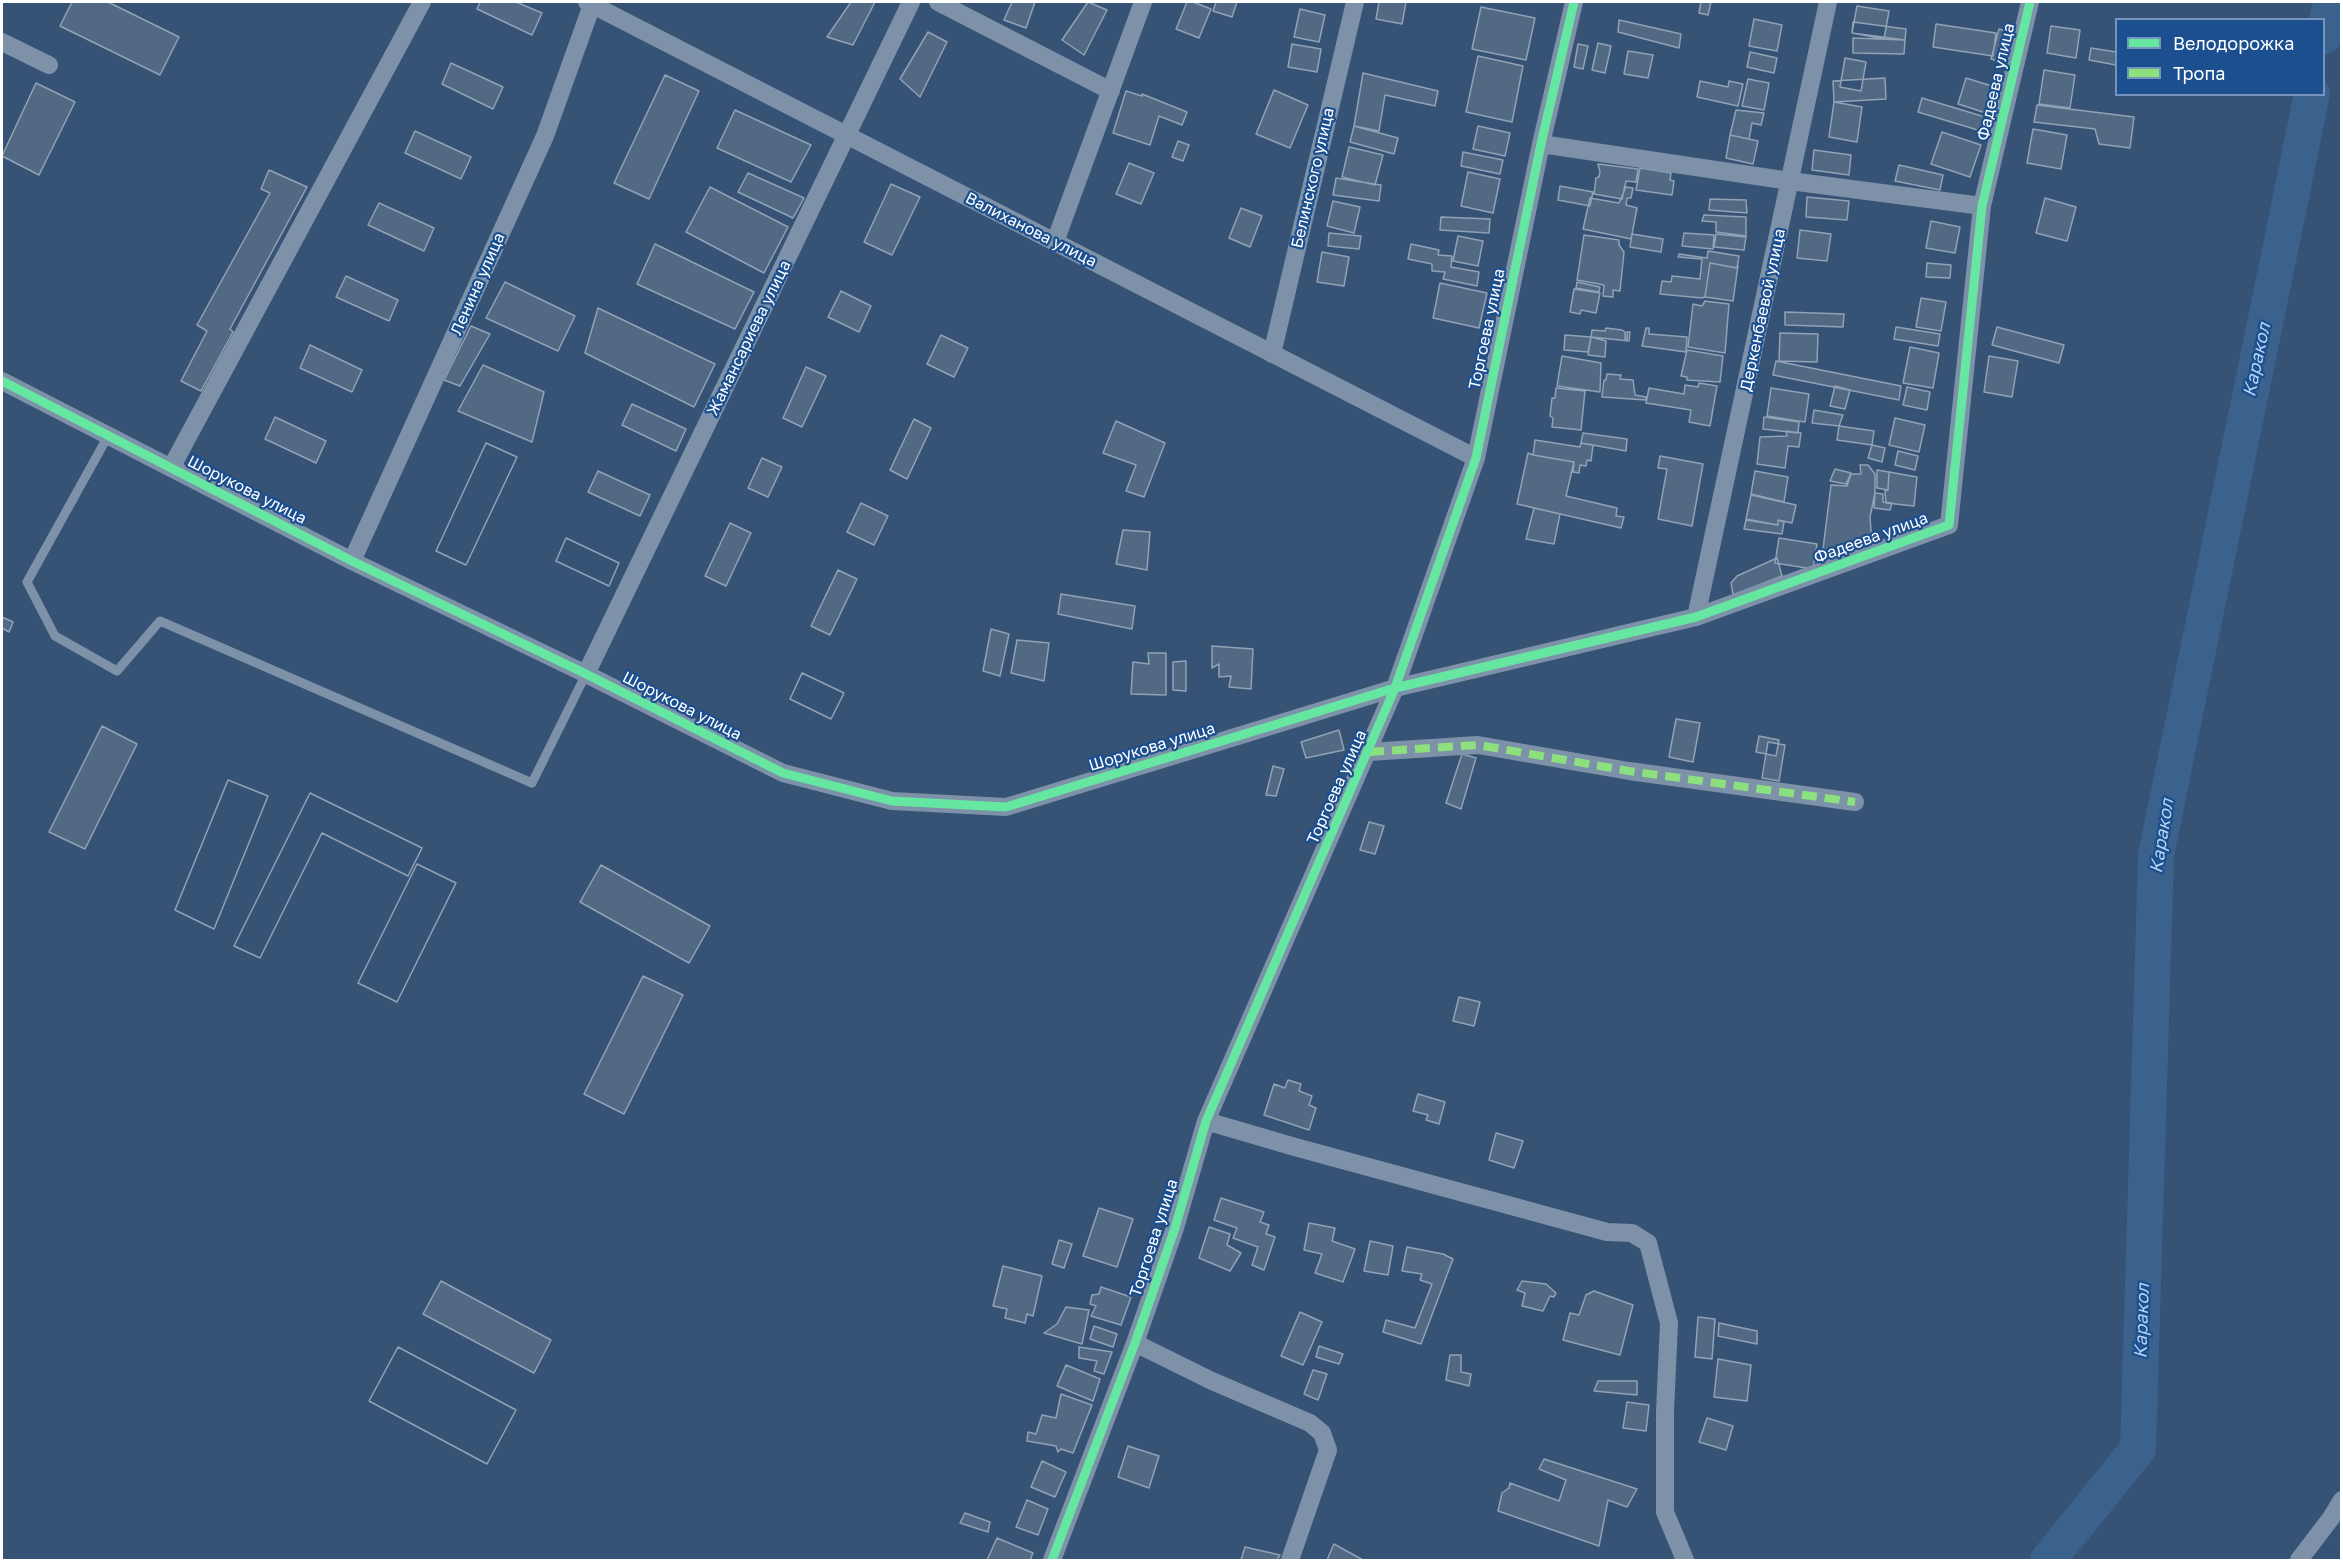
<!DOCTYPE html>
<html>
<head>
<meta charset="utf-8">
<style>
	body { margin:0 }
	#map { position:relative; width:2343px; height:1562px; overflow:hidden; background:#365274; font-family:"Golos Text",sans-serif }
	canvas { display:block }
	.frame { position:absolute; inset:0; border:3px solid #fff; pointer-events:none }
	.legend { position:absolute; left:2115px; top:18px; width:210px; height:78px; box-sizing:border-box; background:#1b4f8f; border:2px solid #7695bc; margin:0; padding:8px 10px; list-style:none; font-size:18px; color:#fff }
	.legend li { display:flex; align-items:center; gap:12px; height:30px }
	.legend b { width:30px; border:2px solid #7695bc }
</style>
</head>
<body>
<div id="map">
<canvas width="2343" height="1562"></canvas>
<div class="frame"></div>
<ul class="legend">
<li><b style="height:8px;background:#66e7a1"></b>Велодорожка</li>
<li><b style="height:8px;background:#8de07e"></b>Тропа</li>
</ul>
</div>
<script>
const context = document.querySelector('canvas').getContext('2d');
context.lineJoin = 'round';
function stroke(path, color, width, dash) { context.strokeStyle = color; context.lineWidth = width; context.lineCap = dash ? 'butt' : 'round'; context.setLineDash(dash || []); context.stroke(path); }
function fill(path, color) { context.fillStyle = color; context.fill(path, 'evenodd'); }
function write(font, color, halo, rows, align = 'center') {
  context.font = font + ' "Golos Text",sans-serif'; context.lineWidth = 4.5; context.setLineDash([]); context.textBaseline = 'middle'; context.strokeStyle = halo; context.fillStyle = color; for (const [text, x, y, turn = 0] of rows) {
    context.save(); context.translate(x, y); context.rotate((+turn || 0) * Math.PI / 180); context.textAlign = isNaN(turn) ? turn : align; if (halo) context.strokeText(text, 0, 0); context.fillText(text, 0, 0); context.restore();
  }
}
stroke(new Path2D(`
	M2324,36l7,-34
	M2048,1560l90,-111 18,-594 156,-761`), '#3b618d', 36);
const building = new Path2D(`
	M72,2h36l71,35 -19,38 -100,-49z
	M480,2h36l26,11 -10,22 -55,-26z
	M851,2h24l-22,43 -26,-8z
	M1012,2h23l-9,26 -22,-8z
	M1088,2l19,8 -23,45 -22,-15z
	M1187,2h6l18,7 -12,29 -23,-9z
	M1216,2h21l-5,15 -19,-6z
	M1379,2h27l-4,22 -26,-5z
	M1701,2h10l-3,13 -9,-2z
	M1857,6l32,5 -5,28 -32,-6z
	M1481,7l54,11 -9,42 -54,-11z
	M1300,9l25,6 -6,27 -25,-5z
	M1754,19l28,6 -5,26 -28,-5z
	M1619,20l62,14 -2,14 -61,-16z
	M1853,22l53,7 -1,11 -53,-7z
	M1936,24l60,9 -3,23 -60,-9z
	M2051,26l29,4 -4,28 -29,-5z
	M1999,29l10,3 -7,30 -11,-3z
	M928,32l19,10 -27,55 -20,-18z
	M1853,38l52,2 -1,14 -51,-1z
	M1598,43l13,3 -6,27 -13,-3z
	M1292,44l29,5 -4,23 -29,-5z
	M1578,44l10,2 -5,23 -9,-2z
	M2091,48l25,4v13l-27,-5z
	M1628,51l25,4 -5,23 -24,-4z
	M1750,52l27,6 -3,15 -27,-6z
	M1478,56l45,10 -11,56 -46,-10z
	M1845,58l21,4 -5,29 -21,-4z
	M451,63l52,24 -10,22 -51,-25z
	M2044,70l31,5 -5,33 -31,-4z
	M1363,73l75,18 -3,15 -50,-11 -6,36 -25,-5z
	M665,75l34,16 -50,108 -35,-16z
	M1885,78l1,21 -52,3 -1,-21z
	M1966,78l29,9 -9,26 -28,-9z
	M1748,79l21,4 -5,27 -22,-4z
	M1700,81l28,6 1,-6 14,3 -5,22 -41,-9z
	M36,83l39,19 -36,73 -37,-19z
	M1274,90l34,15 -18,43 -34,-14z
	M1126,91l16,5v-2l45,18 -5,13 -23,-9 -9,29 -37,-12z
	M1922,98l63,19 -4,14 -63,-19z
	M1834,102l28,5 -5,35 -28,-5z
	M2037,105l97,12 -4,31 -31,-4 -4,-15 -61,-7z
	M735,110l76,35 -20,37 -74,-34z
	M1736,110l28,3 -3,12 -9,-2 -3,16 -19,-4z
	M1354,126l44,12 -4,16 -44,-12z
	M1478,126l32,7 -5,23 -32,-7z
	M2033,129l34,6 -6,34 -34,-6z
	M415,131l56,26 -10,22 -56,-26z
	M1942,132l39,13 -11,32 -39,-13z
	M1730,135l28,6 -5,23 -27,-6z
	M1178,141l11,4 -6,16 -11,-4z
	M1349,147l34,8 -8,30 -33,-8z
	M1814,150l37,5 -2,20 -37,-5z
	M1463,152l40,8 -3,14 -39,-8z
	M1129,163l25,10 -13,31 -25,-10z
	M1598,164l40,5 -2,13 -10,-1 -4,18 -28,-5 2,-16 3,-1 1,-5z
	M1899,165l44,10 -3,15 -45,-9z
	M1640,168l31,5 -1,7 4,1 -2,14 -36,-5z
	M269,170l38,17 -77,142 3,3 -32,59 -20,-10 26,-50 -10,-6 73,-132 -9,-4z
	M1468,172l32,7 -7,34 -32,-7z
	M748,173l56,25 -11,20 -55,-26z
	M1336,178l45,7 -2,16 -46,-6z
	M891,184l29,13 -28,58 -28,-13z
	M1560,186l33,6 -3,14 -32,-6z
	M710,187l78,40 -24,46 -78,-41z
	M1626,187l7,1 -2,10h-4l-1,7 11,3 -6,31 -48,-10 7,-31 29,5z
	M1807,197l42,4 -2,19 -41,-3z
	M2045,198l31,9 -9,34 -31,-8z
	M1710,199l36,1 1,13 -38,-3z
	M1333,201l27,6 -6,26 -27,-7z
	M379,203l55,25 -10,23 -56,-26z
	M1241,208l21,8 -12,31 -21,-9z
	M1704,215l42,2v19l-30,-4v-10l-14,-1z
	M1441,217l49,2 -1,14 -49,-3z
	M1931,221l29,6 -5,26 -29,-5z
	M1800,230l31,4 -4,27 -30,-3z
	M1329,233l32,3 -2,13 -31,-3z
	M1684,233l30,2 -1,14 -31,-3z
	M1632,234l31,5 -2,13 -31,-5z
	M1716,234l30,3 -2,13 -30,-3z
	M1584,235l35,5v5l5,7 -4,39 -7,-1v7l-10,-1 1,-11 -27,-5z
	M1458,236l25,5 -5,25 -25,-5z
	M655,244l99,48 -19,37 -98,-45z
	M1411,244l28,6 -1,5 14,1 -1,11 28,5 -2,14 -34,-7 2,-7 -13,-1v-7l-24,-5z
	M1708,251l31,5 -2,12 -27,-5 -5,34 -3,1 -42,-4 2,-13 9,1 1,-6 28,3 2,-20 -24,-2 1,-3 28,4z
	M1322,252l27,5 -5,29 -27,-4z
	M1710,263l27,5 1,-2 -5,35 -28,-4z
	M1927,263l24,2 -1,13 -24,-1z
	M346,276l52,24 -9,21 -53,-24z
	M505,282l70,34 -17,35 -72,-33z
	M1577,282l23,5 -1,5 -23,-4z
	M1440,283l47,10 -8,35 -46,-10z
	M1574,289l26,4 -4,20 -15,-3 -1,4 -10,-2z
	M841,291l30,15 -12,26 -31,-15z
	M1921,298l25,4 -5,29 -25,-4z
	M1705,301l24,3 -4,49 -37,-6 5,-43 9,2z
	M598,308l117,56 -21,43 -109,-54z
	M1785,312l59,2 -1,13 -58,-2z
	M471,326l19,8 -30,52 -16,-6z
	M1896,327l44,7 -2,12 -44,-7z
	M1997,327l67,18 -5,18 -67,-18z
	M1606,328l16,2 3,2v7h2v-7h3l-1,9 -38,-4 1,-7 13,1z
	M1646,328h3v6l38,3 -1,15 -44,-6z
	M1780,333l38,1 -1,28 -38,-1z
	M941,335l27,13 -14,29 -27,-13z
	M1565,335l26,2 -3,15 -24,-2z
	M1591,337l15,4 -1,16 -17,-2z
	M310,345l52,25 -10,22 -52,-24z
	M1910,347l29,6 -6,35 -30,-5z
	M1687,350l36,6 -3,26 -33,-2v-3l-6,-1z
	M1562,356l39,7 -1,29 -43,-6z
	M1989,356l29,5 -6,36 -28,-5z
	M1776,361l125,25 -2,14 -126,-25z
	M483,365l61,27 -12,50 -74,-31z
	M806,367l20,9 -24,51 -19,-9z
	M1607,374l14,1 -1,4 13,1 2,15 11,2v3l-44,-3 2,-17h2z
	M1699,383l18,3 -7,40 -21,-4 2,-12 -45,-7 3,-15 35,6 1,-9 13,2z
	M1835,386l15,4 -5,19 -15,-3z
	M1907,387l23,5 -3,18 -24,-5z
	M1556,388l29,3 -4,39 -29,-3 1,-9 -3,-2 2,-18h3z
	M1771,388l38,6 -4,28 -38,-6z
	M632,404l54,25 -10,22 -54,-26z
	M1814,410l29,5 -4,11 -27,-3z
	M275,417l51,24 -10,22 -51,-24z
	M1764,417l35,5 -1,11 -35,-4z
	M1895,418l30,7 -6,27 -30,-7z
	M914,419l17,9 -24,51 -17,-9z
	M1116,421l49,22 -21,54 -18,-6 10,-26 -33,-12z
	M1839,426l35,5 -2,14 -35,-5z
	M1786,431l15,2 -2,14 -11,-1 -3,22 -28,-4 3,-27 27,-1z
	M1583,433l44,6 -1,12 -45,-8z
	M1535,440l45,7 1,-4 12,2 -2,16 -4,-1 -1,6 -6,-1 -1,8 -6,-1 1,-10 -41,-7z
	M486,443l31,14 -51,108 -30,-14z
	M486,443l31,14 -51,108 -30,-14z
	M1872,445l13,3 -3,14 -14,-4z
	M1898,451l20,5 -3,14 -20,-5z
	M1528,453l5,2 41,7 -8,34 51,12 -1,8 8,1 -3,11 -104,-24z
	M1660,456l43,8 -11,62 -34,-7 9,-50 -9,-1z
	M762,458l20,9 -14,30 -20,-9z
	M1860,465h8l7,9v19l-5,24 2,27 -50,13 9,-72 16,1 4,-12h10z
	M1835,469l16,4 -5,11 -16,-3z
	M1877,470l12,2 -1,18 -11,-2z
	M598,471l52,24 -10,21 -52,-24z
	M1755,471l33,6 -4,25 -33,-8z
	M1889,472l28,5 -3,29 -28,-3 -1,-12 3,-1z
	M1875,493l8,1v8l9,1 -2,7 -16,-2z
	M1751,495l45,10 -4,18 -14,-3v5l-32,-6z
	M861,503l27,13 -14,29 -27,-13z
	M1534,508l26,6 -6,30 -28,-5z
	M1746,520l32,5v-5l6,2 -2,12 -38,-5z
	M730,523l21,10 -25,53 -21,-10z
	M1123,530l27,2 -3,38 -31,-6z
	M566,538l53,25 -10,23 -53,-25z
	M566,538l53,25 -10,23 -53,-25z
	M1779,538l38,6 -4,25 -38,-6z
	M1777,558l5,18 -49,19 -2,-12 6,-7z
	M838,570l19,9 -27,56 -19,-9z
	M1061,594l74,12 -3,23 -74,-15z
	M2,617l11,5 -4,10 -7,-4z
	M991,629l18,5 -9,42 -17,-5z
	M1017,640l32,3 -5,38 -33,-8z
	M1212,646l41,3 -2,40 -22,-2 2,-11 -12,1v-13l-7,4z
	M1148,653h18v42l-35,-1 2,-32 16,2z
	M1186,661v30l-13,-1v-28z
	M802,673l42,20 -13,26 -41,-20z
	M802,673l42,20 -13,26 -41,-20z
	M1676,719l24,4 -7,39 -24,-5z
	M102,726l35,18 -52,105 -36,-17z
	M1339,730l5,20 -38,8 -5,-16z
	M1759,736l20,4 -3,16 -20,-4z
	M1768,742l17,3 -6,36 -17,-3z
	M1462,754l14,4 -15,51 -15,-6z
	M1273,766l11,3 -8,27 -10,-1z
	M228,780l40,16 -54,133 -39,-19z
	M228,780l40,16 -54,133 -39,-19z
	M310,793l112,55 -14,28 -86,-43 -62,125 -26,-12z
	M310,793l112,55 -14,28 -86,-43 -62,125 -26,-12z
	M1369,822l15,4 -9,28 -15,-4z
	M417,864l39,19 -59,119 -39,-19z
	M417,864l39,19 -59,119 -39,-19z
	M601,865l109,61 -21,37 -109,-61z
	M643,976l40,19 -59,119 -40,-20z
	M1459,997l21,5 -6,24 -21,-5z
	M1288,1080l13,4 -2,7 13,5 -3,9 7,3 -7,22 -45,-15 10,-31 11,4z
	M1418,1094l27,8 -6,22 -13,-4 2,-5 -15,-4z
	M1496,1133l27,8 -9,27 -25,-8z
	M1221,1198l43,14 -4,10 9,3 -3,9 9,3 -11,33 -12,-5 6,-18 -25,-9 4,-10 -23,-8z
	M1099,1208l34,11 -16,48 -34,-11z
	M1309,1223l26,5 -3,13 23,8 -12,33 -28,-9 7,-19 -18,-4z
	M1209,1227l21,7 -3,11 14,8 -11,18 -31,-13z
	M1059,1240l13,4 -8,24 -12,-4z
	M1370,1241l23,5 -5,29 -24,-4z
	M1407,1247l36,7 10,5 -32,85 -38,-12 3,-12 29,8 17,-44 -12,-4 2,-6 -20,-3z
	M1003,1266l39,10 -9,40 -6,-2 -2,9 -20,-5 2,-9 -14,-3z
	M441,1281l110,59 -17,33 -111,-59z
	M1522,1281l24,3 10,9 -2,4 -4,-1 -7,15 -21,-5 3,-13 -8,-3z
	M1101,1287l30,10 -10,28 -30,-9 5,-10 -6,-2 2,-9 7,-1z
	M1594,1291l39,14 -13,50 -57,-15 7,-27 9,2 7,-20z
	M1066,1307l23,3 -7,34 -38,-11 13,-9z
	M1300,1312l22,10 -19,43 -22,-9z
	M1698,1317l17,2 -3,40 -17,-2z
	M1719,1323l38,8v13l-39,-8z
	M1094,1326l23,8 -4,13 -23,-8z
	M1319,1346l24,8 -4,10 -23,-7z
	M398,1347l118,63 -29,54 -118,-63z
	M398,1347l118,63 -29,54 -118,-63z
	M1079,1347l33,5 -8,22 -10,-3 3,-10 -18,-3z
	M1450,1355h11v17l10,2 -2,12 -23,-6z
	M1718,1359l33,6 -4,36 -33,-4z
	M1066,1365l34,14 -7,22 -36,-15z
	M1313,1370l14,4 -9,26 -14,-6z
	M1598,1381h39v14l-43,-4z
	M1061,1394l31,11 -19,48 -12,-4 -3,3 -2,-6 -29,-5 1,-9 8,2 6,-19 14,3z
	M1627,1402l22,3 -3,26 -23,-3z
	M1707,1418l26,8 -7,24 -27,-8z
	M1128,1446l31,10 -10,32 -31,-11z
	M1544,1459l93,30 -10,18 -19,-7 -9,46 -101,-35 4,-18 7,-5 1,-5 49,18 7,-21 -27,-11z
	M1042,1461l24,11 -11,25 -24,-10z
	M1027,1500l21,9 -10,26 -22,-8z
	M965,1513l25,9 -2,10 -28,-9z
	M997,1538l36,15 -3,7h-43z
	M1334,1544l29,16h-36z
	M1245,1547l35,8 -3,5h-36z`);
fill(building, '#526984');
stroke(building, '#92a2b6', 1.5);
stroke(new Path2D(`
	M108,436l-81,146 28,54 62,35 43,-50 372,162 54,-109`), '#7d92a8', 9);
stroke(new Path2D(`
	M587,2l889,456
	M938,2l173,89
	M2,42l47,23
	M1541,144l249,37 192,25
	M1055,242l88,-240
	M1272,354l83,-352
	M2,381l350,180 234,113 197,99 109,28 114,6 389,-119 301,-71 253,-92 33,-319 48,-204
	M171,468l251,-466
	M352,561l193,-425 48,-134
	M1696,617l132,-615
	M586,674l325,-672
	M1369,752l109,-7 151,26 226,31
	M1206,1121l89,26 312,85 25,1 16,10 21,80 -4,89v100l20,48
	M1135,1343l77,38 98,42 12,10 6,17 -38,110
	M1052,1560l83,-217 40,-115 31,-107 189,-433 81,-230 65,-314 33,-142
	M2299,1560l32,-42 11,-18`), '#7d92a8', 18);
stroke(new Path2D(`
	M1369,752l109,-7 151,26 226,31`), '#8de07e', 8, [15, 8]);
stroke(new Path2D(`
	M2,381l350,180 234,113 197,99 109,28 114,6 389,-119 301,-71 253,-92 33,-319 48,-204
	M1052,1560l83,-217 40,-115 31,-107 189,-433 81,-230 65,-314 33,-142`), '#66e7a1', 9);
write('16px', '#fff', '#1b4f8f', [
	["Фадеева улица",1996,82,-77],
	["Белинского улица",1313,178,-77],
	["Валиханова улица",1031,230,27],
	["Ленина улица",478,284,-66],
	["Деркенбаевой улица",1763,310,-78],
	["Торгоева улица",1487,329,-78],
	["Жамансариева улица",749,338,-64],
	["Шорукова улица",247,490,27],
	["Фадеева улица",1871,538,-20],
	["Шорукова улица",682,706,27],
	["Шорукова улица",1152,747,-17],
	["Торгоева улица",1337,787,-66],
	["Торгоева улица",1154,1238,-72]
]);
write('italic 18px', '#b5d3f5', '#1b4f8f', [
	["Каракол",2257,360,-78],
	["Каракол",2162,836,-81],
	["Каракол",2142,1321,-88]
]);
</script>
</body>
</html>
